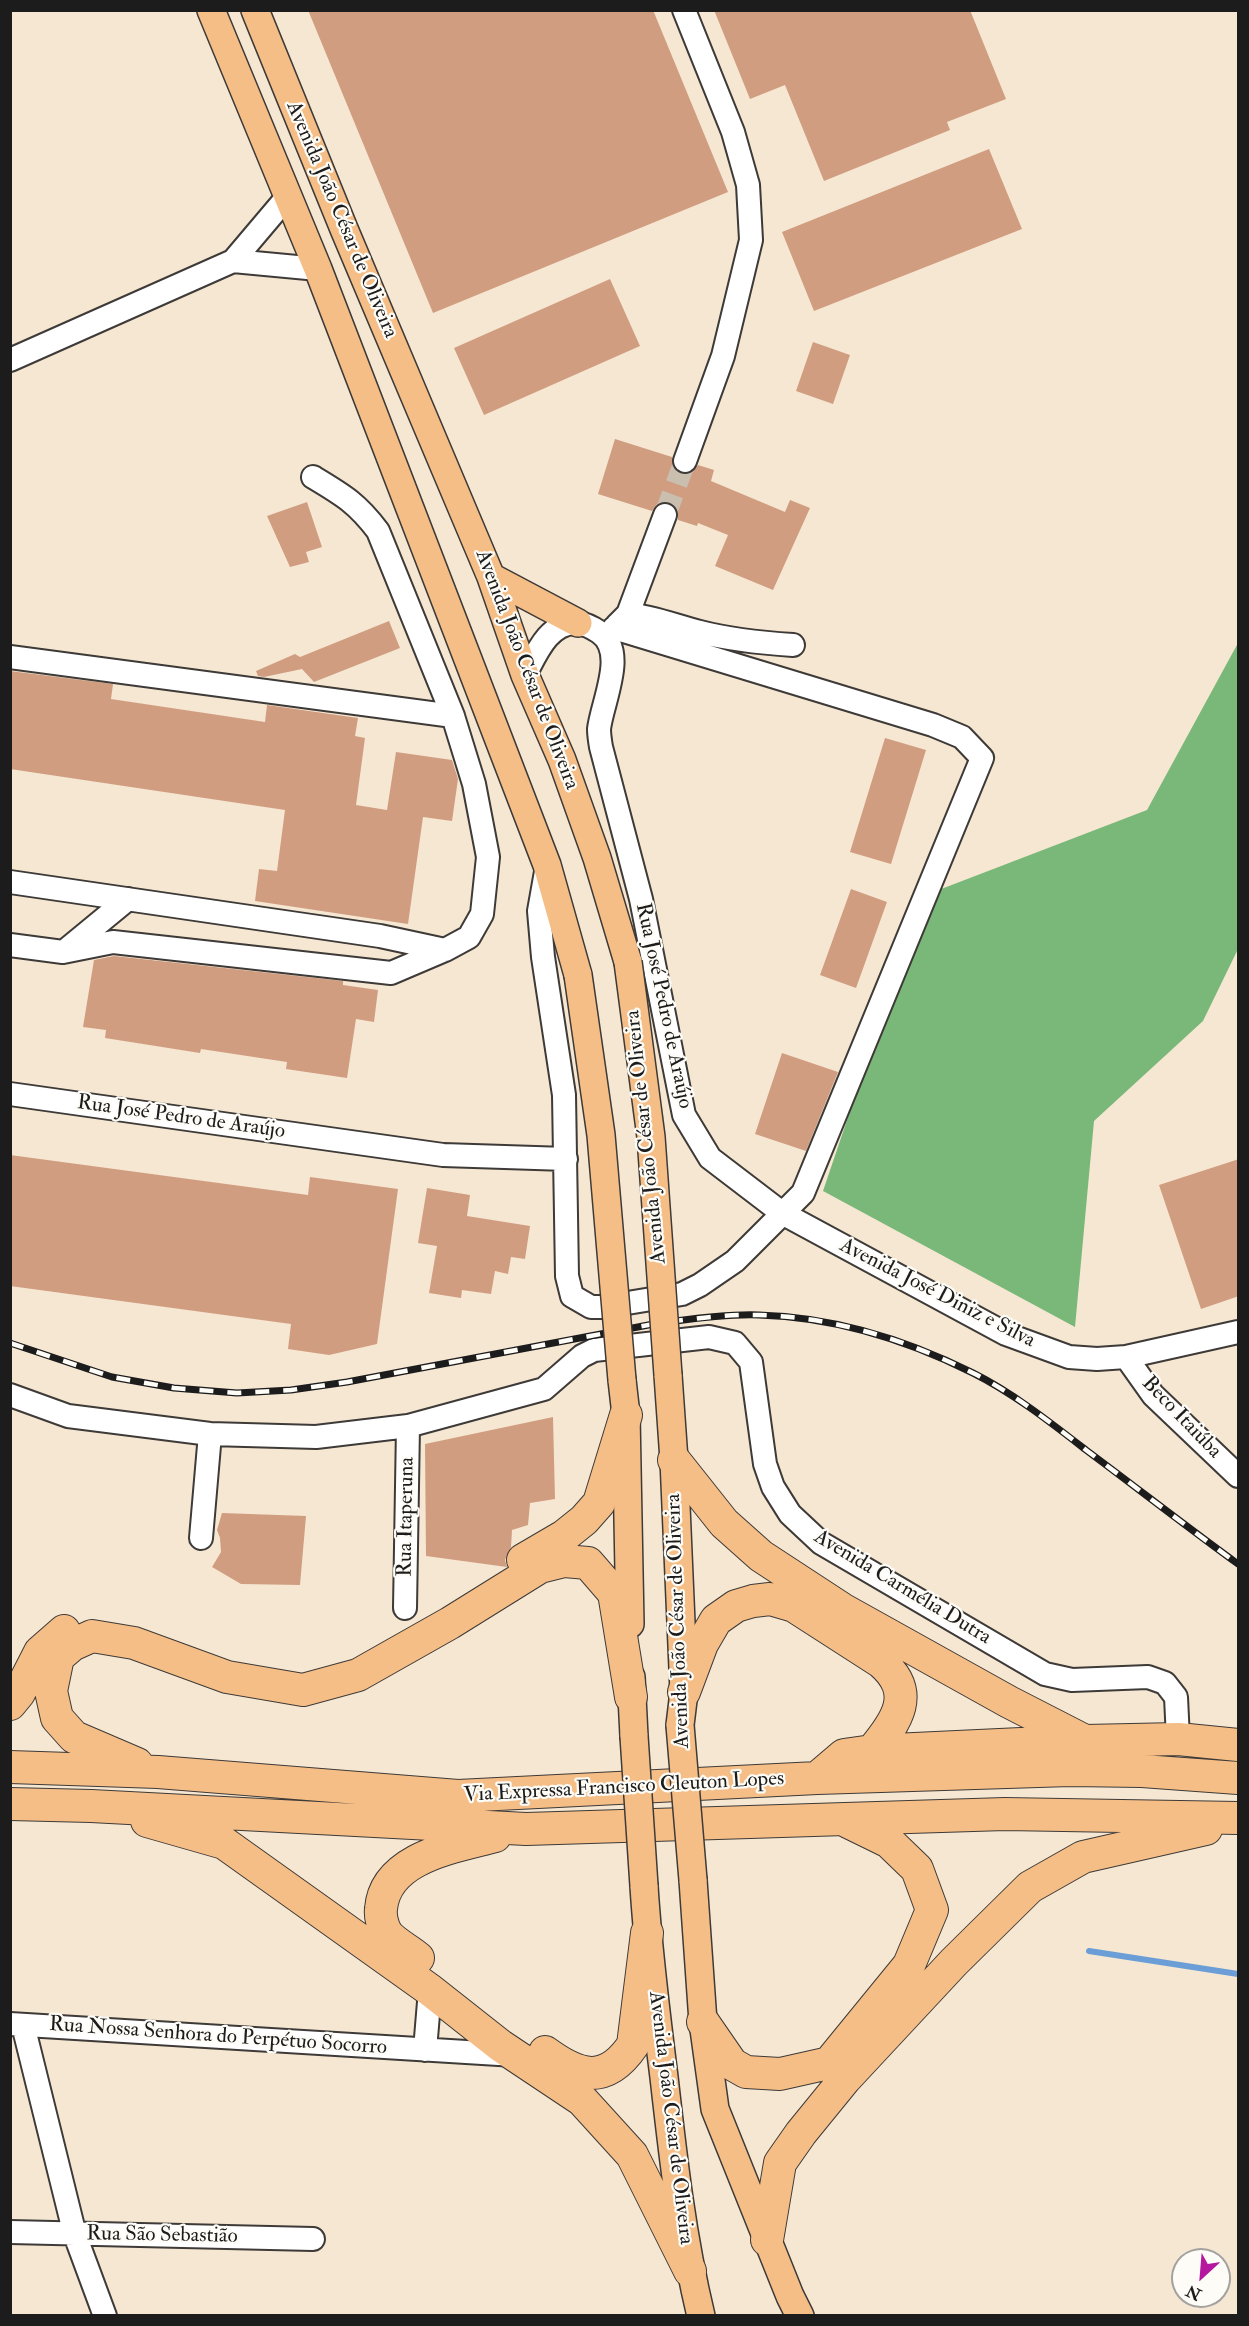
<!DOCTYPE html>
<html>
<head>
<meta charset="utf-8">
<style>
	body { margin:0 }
	#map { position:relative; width:1249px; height:2326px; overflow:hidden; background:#f6e7d2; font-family:"IM FELL Double Pica",serif }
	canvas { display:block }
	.frame { position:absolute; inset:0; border:12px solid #1c1c1c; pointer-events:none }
	.north { position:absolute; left:1171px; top:2248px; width:60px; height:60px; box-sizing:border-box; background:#fdfcf7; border:2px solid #a3a29f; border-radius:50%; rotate:206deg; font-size:16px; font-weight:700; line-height:24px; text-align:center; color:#1c1c1c }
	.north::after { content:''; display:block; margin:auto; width:21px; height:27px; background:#b5179e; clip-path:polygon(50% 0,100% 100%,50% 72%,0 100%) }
</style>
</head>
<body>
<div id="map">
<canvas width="1249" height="2326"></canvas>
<div class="frame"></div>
<div class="north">N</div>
</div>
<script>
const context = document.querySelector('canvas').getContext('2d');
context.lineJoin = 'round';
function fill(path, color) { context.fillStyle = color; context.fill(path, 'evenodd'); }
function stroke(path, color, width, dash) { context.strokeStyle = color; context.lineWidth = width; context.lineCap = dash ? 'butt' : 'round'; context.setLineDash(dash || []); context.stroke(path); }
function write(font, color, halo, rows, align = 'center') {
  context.font = font + ' "IM FELL Double Pica",serif'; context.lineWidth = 4.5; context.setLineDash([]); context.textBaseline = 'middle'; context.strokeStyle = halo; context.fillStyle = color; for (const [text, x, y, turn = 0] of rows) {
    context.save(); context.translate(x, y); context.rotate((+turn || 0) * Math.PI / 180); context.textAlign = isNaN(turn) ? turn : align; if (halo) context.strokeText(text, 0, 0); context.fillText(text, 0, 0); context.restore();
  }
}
fill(new Path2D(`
	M1238,643v306l-35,72 -109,100 -19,206 -252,-136 100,-295 224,-86z`), '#79b879');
stroke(new Path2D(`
	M1089,1951l149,23`), '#6b9ed6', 6);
fill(new Path2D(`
	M308,10h345l75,182 -295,121z
	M714,10h256l36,89 -59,23 3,8 -126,51 -39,-96 -35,14z
	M989,149l33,80 -208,82 -32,-79z
	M610,279l30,67 -156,69 -30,-67z
	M813,342l37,13 -17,49 -37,-13z
	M615,439l57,18 2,12 7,5 12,-2 5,-7 16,5 -3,11 74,31 5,-12 20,8 -37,82 -58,-24 13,-31 -30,-12 -1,3 -19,-6v-8l-8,-9 -7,-1 -6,2 -5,7 -54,-17z
	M307,502l15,45 -16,5 3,10 -19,5 -23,-51z
	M389,621l11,27 -86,34 -12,-13 -38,8 -6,-1 -2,-5 39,-17 5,3z
	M10,671l103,13 -2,15 154,23 2,-17 91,13 -3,18 10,2 -9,67 31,5 9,-58 56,8 6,19 -6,42 -29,-4 -15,107 -153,-23 4,-32 18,2 8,-61 -275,-41z
	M885,738l41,12 -35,114 -41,-12z
	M851,889l36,13 -31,86 -36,-13z
	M114,956l229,25v4l35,5 -4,32 -18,-3 -9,59 -61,-9 1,-7 -86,-13 -1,4 -95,-15 1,-8 -23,-3 11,-67z
	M782,1053l56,19 -32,79 -51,-17z
	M10,1155l298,40 2,-18 88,12 -21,155 -48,11 -41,-6 3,-25 -281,-38z
	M1239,1159v137l-38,13 -42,-124z
	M427,1188l43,7 -3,21 63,10 -5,33 -14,-2 -3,17 -13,-3 -4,23 -29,-4 -1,8 -32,-5 8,-47 -19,-3z
	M553,1417l2,82 -25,4 -2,22 -16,5 -1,17 -6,13 2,7 -81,-11 -1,-112z
	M222,1513l84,3 -6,69 -59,-1 -29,-17 9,-15 -1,-14 -3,-8z`), '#d19d81');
stroke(new Path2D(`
	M665,515l20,-54`), '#cabeae', 22, [22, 11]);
const minor = new Path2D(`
	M684,10l49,122 15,53 3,55 -28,116 -38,105
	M233,261l85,8
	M10,360l223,-99 55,-65
	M628,614c25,3 48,12 72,18 31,8 62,11 93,13
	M617,625l11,-11 37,-99
	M10,657l443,59
	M525,675c11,-21 24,-54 53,-52 8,1 15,5 21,9 29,19 3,70 0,97 0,6 1,12 2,18l40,152 43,216 26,43 72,55 224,121 63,23 28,2 29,-2 112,-25
	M547,866l-8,45 4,46 21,138 3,181 5,20 19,11h12l79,-13 18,-9 35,-24 68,-68 179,-435 -20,-21 -29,-12 -319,-97
	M10,882l370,54 65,14 24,-13 13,-23 6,-57 -14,-73 -21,-68 -75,-185c-21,-28 -35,-36 -65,-54
	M10,945l53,7 50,-10 278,31 54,-23
	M66,950l62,-51
	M10,1094l433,61 123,4
	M1126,1357l27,38 85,81
	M10,1395l58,21 142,18 106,3 92,-11 136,-37 38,-33 12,-6 115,-13 26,6 16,19 14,102 8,23 17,27 31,29 224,131 27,6 76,-3 17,6 11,14 2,42
	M201,1538l9,-104
	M405,1608l3,-182
	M10,2024l505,31
	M23,2025l52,210 30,81
	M425,2050l5,-60
	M10,2232l303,7`);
const major = new Path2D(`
	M211,10l107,259 229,596 31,110
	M255,10l89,219 147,348 34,98 37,85 35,98 31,104
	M491,577l87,46
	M668,1375l6,85 10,232 -4,33
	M622,1380l4,35 4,209
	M631,1677l3,59
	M693,1880l10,142 12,87 75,187 10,20
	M644,1886c4,64 12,128 20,191 9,80 18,160 37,239`);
const highway = new Path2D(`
	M674,1460l50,63 37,33 81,53 167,93 76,39
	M523,1560l41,-24 20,-16 15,-17 27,-88
	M684,1692l18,-48 14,-24 20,-14 17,-5 17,-2 24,7 87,56c36,31 16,59 -9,89l-28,4 -27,23
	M10,1704l9,-11 21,-41 24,-21
	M872,1751l213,-10 93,-2 60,6
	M137,1764l-63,-27 -17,-19 -6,-27 7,-34 14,-12 20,-9 42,7 93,34 76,13 55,-15 92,-52 90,-56 24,-6 24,2 26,30 17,104
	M10,1767l148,5 300,24 359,-18 253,-8 72,1 96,7
	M10,1804l81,2 435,23 479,-15 233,4
	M147,1821l77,22 206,147 71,56 81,54 50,55 58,116
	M418,1958c-9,-8 -22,-14 -30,-23 -5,-6 -8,-19 -7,-26 4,-52 74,-62 114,-73
	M703,2022l29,42 14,8 34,2 49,-11 80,-98 23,-55 -15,-41 -28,-27 -45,-22
	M545,2052c34,25 61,33 88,-7l14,-112
	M767,2240l13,-77 21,-30 44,-54 109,-117 76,-75 53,-30 123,-28`);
stroke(minor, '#3d3a37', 26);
stroke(major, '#3d3a37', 30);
stroke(highway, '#3d3a37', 34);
stroke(minor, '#fff', 22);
stroke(major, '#f6be87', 27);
stroke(highway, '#f6be87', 32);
const rail = new Path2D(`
	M10,1343l102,34 62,11 63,5 54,-3 56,-8 312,-59c33,-4 67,-9 100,-8 75,2 148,25 214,58 40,20 77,49 113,77 51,38 101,77 152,114`);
stroke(rail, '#1c1c1c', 7);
stroke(rail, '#fdfcf7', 4.5, [14]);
const majorBridge = new Path2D(`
	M628,962l23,175 17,238
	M578,975l23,160 21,245
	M680,1725l13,155
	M634,1736l10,150`);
stroke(majorBridge, '#3d3a37', 30, []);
stroke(majorBridge, '#f6be87', 27);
write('21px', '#1c1c1c', '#fdfcf7', [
	["Avenida João César de Oliveira",341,220,67],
	["Avenida João César de Oliveira",526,670,69],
	["Rua José Pedro de Araújo",663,1006,78],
	["Rua José Pedro de Araújo",181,1118,8],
	["Avenida João César de Oliveira",647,1137,-96],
	["Avenida José Diniz e Silva",937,1294,27],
	["Beco Itaiúba",1181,1418,46],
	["Rua Itaperuna",407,1517,-89],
	["Avenida Carmélia Dutra",902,1588,31],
	["Avenida João César de Oliveira",679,1621,-92],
	["Via Expressa Francisco Cleuton Lopes",624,1788,-3],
	["Rua Nossa Senhora do Perpétuo Socorro",218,2037,4],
	["Avenida João César de Oliveira",670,2118,83],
	["Rua São Sebastião",162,2236,1]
]);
</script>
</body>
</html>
